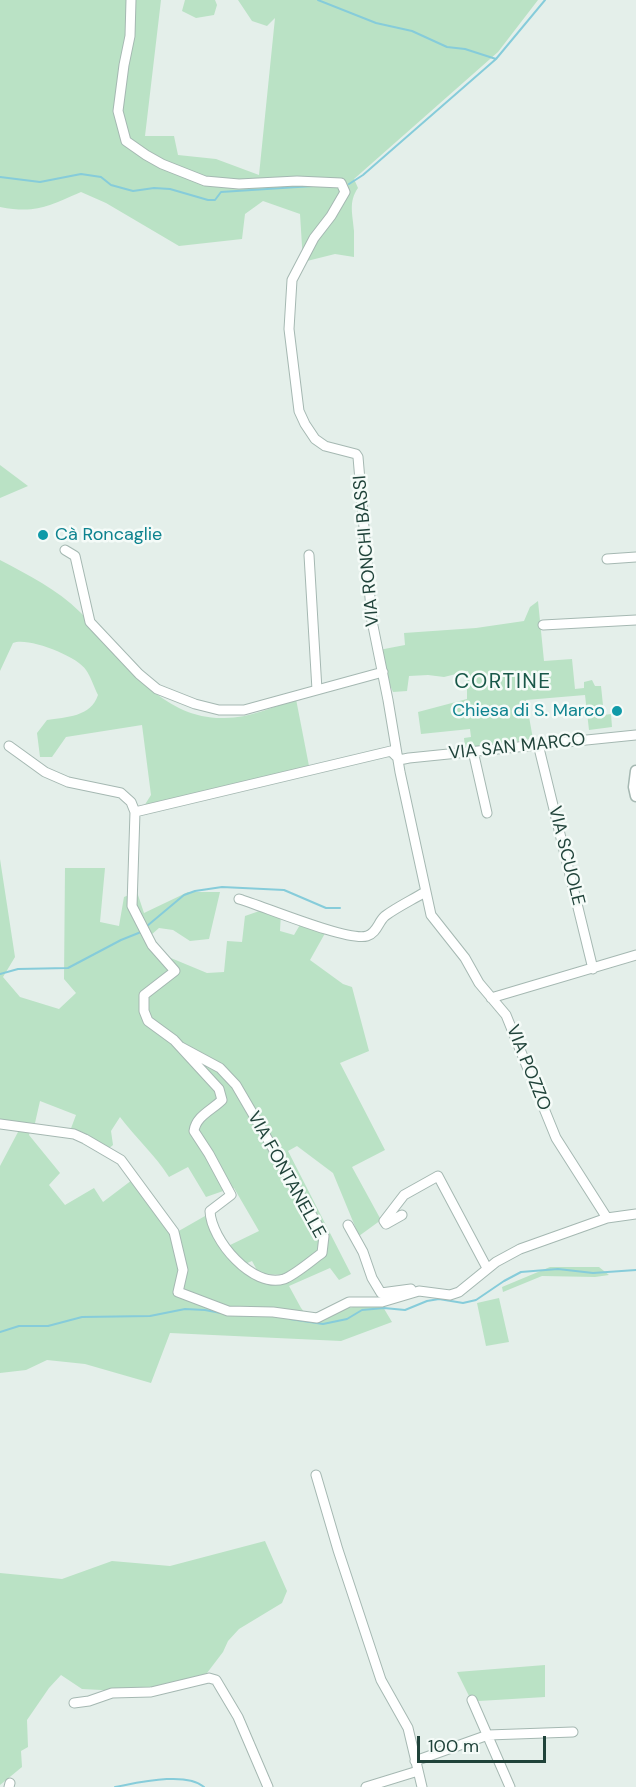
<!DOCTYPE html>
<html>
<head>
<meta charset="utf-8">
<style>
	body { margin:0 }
	#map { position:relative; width:636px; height:1787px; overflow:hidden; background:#e4efea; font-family:"DM Sans",sans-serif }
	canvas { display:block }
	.scale { position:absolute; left:417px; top:1736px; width:129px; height:27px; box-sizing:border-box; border:3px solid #20433a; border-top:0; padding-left:8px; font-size:18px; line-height:21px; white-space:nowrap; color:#20433a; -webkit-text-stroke:4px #f5fbf8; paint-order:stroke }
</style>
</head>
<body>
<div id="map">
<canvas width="636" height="1787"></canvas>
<div class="scale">100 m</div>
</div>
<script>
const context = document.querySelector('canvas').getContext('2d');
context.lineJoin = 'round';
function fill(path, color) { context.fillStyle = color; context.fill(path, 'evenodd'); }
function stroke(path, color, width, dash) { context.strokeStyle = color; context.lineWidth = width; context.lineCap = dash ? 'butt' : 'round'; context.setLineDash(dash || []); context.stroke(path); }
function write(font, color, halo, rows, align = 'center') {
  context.font = font + ' "DM Sans",sans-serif'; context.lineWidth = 5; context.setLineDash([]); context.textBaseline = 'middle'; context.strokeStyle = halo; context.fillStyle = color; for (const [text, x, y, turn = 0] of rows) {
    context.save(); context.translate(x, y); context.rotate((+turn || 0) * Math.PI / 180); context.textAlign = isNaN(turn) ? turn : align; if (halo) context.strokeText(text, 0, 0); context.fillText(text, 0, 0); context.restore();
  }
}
fill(new Path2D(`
	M0,0h161l-16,136h29l4,19 38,4 43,16 16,-157 -8,8 -15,-5 -14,-21h300l-40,52 -144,127 4,9c-10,14 -5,27 -4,43 0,9 0,17 0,26l-19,-3 -32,8 -3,-48 -37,-13 -18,13 -3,25 -63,7 -73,-43 -25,-11c-33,14 -44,22 -81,15z
	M185,0h30l2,5 -3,10 -18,3 -14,-7z
	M0,465l28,21 -28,12z
	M0,560c28,15 57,29 80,52 7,6 11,15 17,22 36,38 71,86 128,84 24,0 49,-11 71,-19l13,67 -165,40 7,-11 -9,-70 -76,12 -14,20h-12l-3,-24 10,-13c19,-3 44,-3 51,-25 -4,-8 -7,-18 -12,-25 -9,-14 -58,-33 -73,-27l-13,28z
	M538,601l6,60 28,-2 3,30 9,-1v-6l8,-2 3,6h6l3,29 7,-1 1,13 -23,3 -4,-35 -59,5 7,39 -68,9 -1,-10 7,-1 -1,-8 -49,5 -3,-22 49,-13v-18l3,-2 -2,-8 -24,6 -16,-2 -19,1 -2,15 -14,1 -8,-18 -6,-24 26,-5 -1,-12 72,-5 48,-7 6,-14z
	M0,859l15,98 -12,20 17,20 39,12 17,-16 -12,-14 1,-111h40l-5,54 19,4 5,-29 5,-2 41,75 -19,15 -8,32c22,20 67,57 76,84l-26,22 33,67 -20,7 -18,-30 -19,10c-14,-22 -33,-39 -49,-60l-9,14 2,14 -6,5 -37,-19 6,-16 -36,-14 -5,22 -35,-1z
	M137,892l7,21 44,-21h32l-11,47 -19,2 -17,-11 -14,-2 -8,7 -17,-30z
	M268,908l13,5 -1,18 14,4 7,-12 27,5 -18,32 33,24 9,3 17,64 -29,12 45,87 -33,17 29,53 -22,16 -26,-63 -36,-27 -9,5 63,123 -12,6 -9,-12 -41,18 12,22 5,6 -78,-3 -48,-20 -3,-59 28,-16 10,22 44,42 23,1 45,-34 -95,-169 -50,-33 -33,-26c-4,-29 3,-27 25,-43l-8,-20 41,17 17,-1 3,-31 15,1 3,-26z
	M187,1051l28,17 13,11 93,156 -1,18 -24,13 -11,9 -26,-1 -7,-13 -7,3 -19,-17 33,-16 -25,-43 -3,1 -35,-63 28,-28z
	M30,1131l-1,4 31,38 -11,12 16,20 29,-17 9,14 29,-22 38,54 12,36 -7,24 46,16 -12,1 22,4 20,2 23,-3 42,7h7l21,-12 18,-4 21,2 9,15 -51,19 -171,-8 -19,50 -66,-19 -38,-4 -21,10 -26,3v-207l18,-34z
	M550,1267h49l10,8 -14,2 -53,-1 -39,16 -1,-5z
	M499,1298l10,44 -23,4 -9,-43z
	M265,1541l22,50 -5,12 -43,26 -11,12 -5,11 -16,21 -10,5 -55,13h-21l-39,-2 -21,-14 -12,13 -22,32 1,27 -7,4 1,16 -22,18v-212l62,6 50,-18 58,5z
	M545,1665v32l-66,4 -8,-1 -14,-28z`), '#bae2c5');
stroke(new Path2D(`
	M318,0l58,23 36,8 35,16 18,2 31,10 49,-59
	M0,177l40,5 41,-8 20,3 10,8 22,6 21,-3 16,1 38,11h7l6,-8 92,-6
	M349,184l14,-9 133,-116
	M147,926l37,-31 11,-4 27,-4 62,3 42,18h14
	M0,974l18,-5 50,-1 53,-28 20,-8
	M236,1315l27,1
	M290,1319l33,5 24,-5 15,-9 22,-2 21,2 22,-9 12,-2 24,4 13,-3 28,-19 17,-9 37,-3 35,4 43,-3
	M0,1332l19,-6h29l34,-9 68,-1 35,-7 20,1 16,3
	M115,1787c22,-4 71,-16 89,0`), '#86ccda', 2);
const minor = new Path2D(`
	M131,0l-1,36 -6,29 -6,46 8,30 20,14 16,9 43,17 34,3 58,-3 44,2 4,9 -14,24 -17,22 -22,42 -3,49 10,82 6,13 10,15 10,7 31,8 2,3 14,164 16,79 12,72 31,143 34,43 14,25 27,32 50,123 51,80
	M65,550l10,6 15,66 49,52 18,15 38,15 24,6h25l73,-20
	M309,555l8,135 66,-18
	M607,559l29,-2
	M543,625l93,-5
	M538,744l55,225
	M9,746l36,26 23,10 53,11 10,9 4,10 256,-61 7,7
	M473,751l14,62
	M399,760l10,-2 227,-23
	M135,812l-3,94 20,39 23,26 -31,24v16l4,10 26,19 45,49 3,11c-10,10 -26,16 -28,31l15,23 22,41 -21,16c1,29 43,78 74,68 11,-4 28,-19 38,-26l2,-17 -88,-151 -16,-17 -39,-21
	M239,899c24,7 109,43 128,37 10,-3 11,-14 18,-20 12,-9 27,-16 40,-24
	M491,998l145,-43
	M0,1124l74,10 11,5 36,21 53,72 9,38 -5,22 50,19 45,1 44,6 32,-16h33l37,-11 31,4 9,-3 37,-30 24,-13 87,-31 29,-4
	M402,1215l-16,9 -2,-3 20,-26 34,-19 49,92
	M348,1225l15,27 9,26 9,15 30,-4
	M316,1475l22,75 43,130 27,48 14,59
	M472,1700l38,87
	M74,1703l15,-2 23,-8 39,-1 58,-14 7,2 22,37 30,70
	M415,1761l73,-26 85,-3
	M9,1787l1,-4
	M366,1787l52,-16`);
const tertiary = new Path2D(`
	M636,771l-2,16 2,9`);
stroke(minor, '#a5b8b2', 11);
stroke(tertiary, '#a5b8b2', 13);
stroke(minor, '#fff', 9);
stroke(tertiary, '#fff', 10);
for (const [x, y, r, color] of [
	[43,535,6,"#0f9aa8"],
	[617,711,6,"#0f9aa8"]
]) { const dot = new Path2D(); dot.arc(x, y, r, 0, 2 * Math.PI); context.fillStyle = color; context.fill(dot); stroke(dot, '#f5fbf8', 2); }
write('18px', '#0d838f', '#f5fbf8', [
	["Cà Roncaglie",55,535],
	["Chiesa di S. Marco",605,711,"right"]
], 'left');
write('18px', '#20433a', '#f5fbf8', [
	["VIA RONCHI BASSI",367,551,-95],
	["VIA SAN MARCO",517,747,-6],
	["VIA SCUOLE",566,856,76],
	["VIA POZZO",528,1068,68],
	["VIA FONTANELLE",286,1175,61]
]);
context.letterSpacing = '1.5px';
write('21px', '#195849', '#f5fbf8', [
	["CORTINE",503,682]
]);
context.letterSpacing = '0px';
</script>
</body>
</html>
